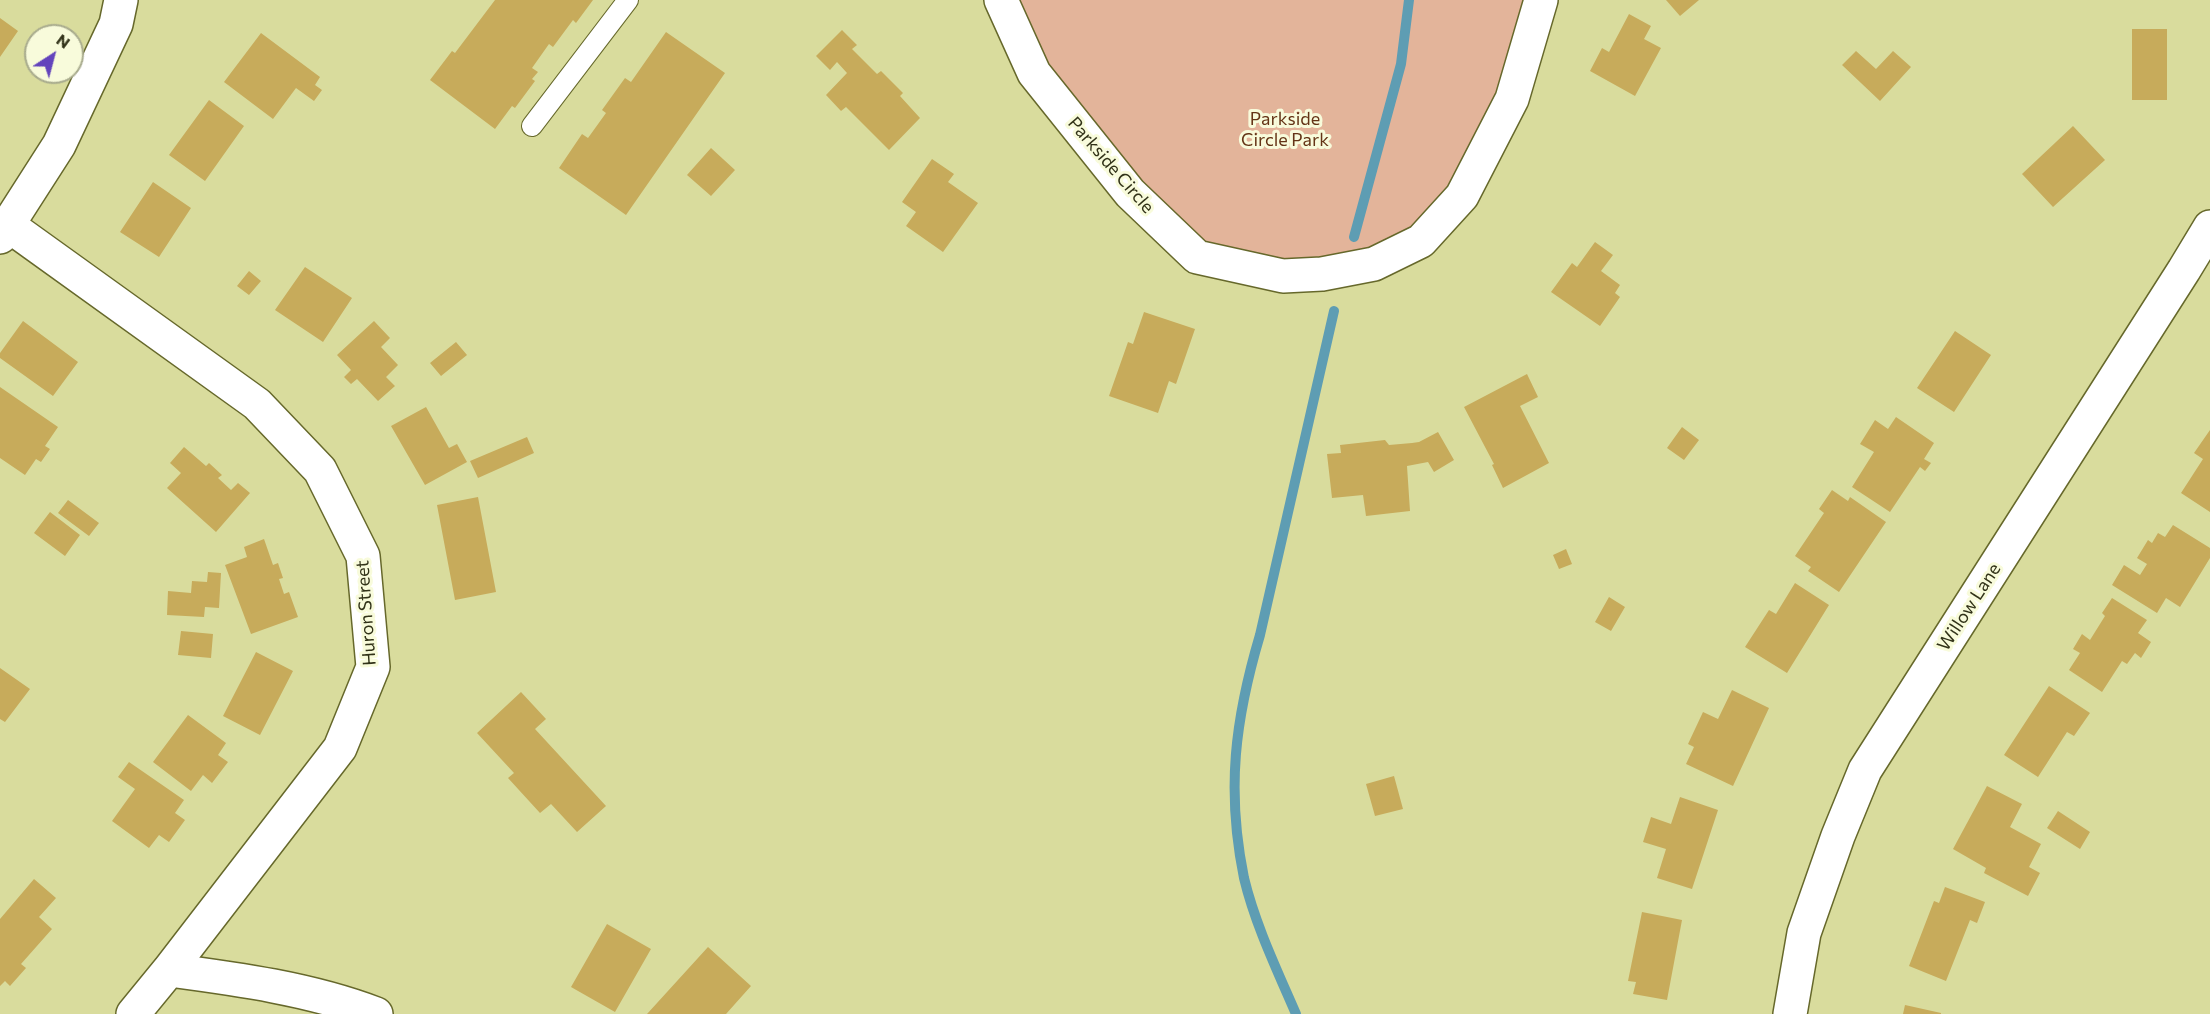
<!DOCTYPE html>
<html>
<head>
<meta charset="utf-8">
<style>
	body { margin:0 }
	#map { position:relative; width:2210px; height:1014px; overflow:hidden; background:#d9dc9d; font-family:Commissioner,sans-serif }
	canvas { display:block }
	.north { position:absolute; left:24px; top:24px; width:60px; height:60px; box-sizing:border-box; background:#f8fbdb; border:2px solid #a8ab8d; border-radius:50%; rotate:36deg; font-size:16px; font-weight:700; line-height:24px; text-align:center; color:#313218 }
	.north::after { content:''; display:block; margin:auto; width:21px; height:27px; background:#6344bc; clip-path:polygon(50% 0,100% 100%,50% 72%,0 100%) }
</style>
</head>
<body>
<div id="map">
<canvas width="2210" height="1014"></canvas>
<div class="north">N</div>
</div>
<script>
const context = document.querySelector('canvas').getContext('2d');
context.lineJoin = 'round';
function fill(path, color) { context.fillStyle = color; context.fill(path, 'evenodd'); }
function stroke(path, color, width, dash) { context.strokeStyle = color; context.lineWidth = width; context.lineCap = dash ? 'butt' : 'round'; context.setLineDash(dash || []); context.stroke(path); }
function write(font, color, halo, rows, align = 'center') {
  context.font = font + ' Commissioner,sans-serif'; context.lineWidth = 6; context.setLineDash([]); context.textBaseline = 'middle'; context.strokeStyle = halo; context.fillStyle = color; for (const [text, x, y, turn = 0] of rows) {
    context.save(); context.translate(x, y); context.rotate((+turn || 0) * Math.PI / 180); context.textAlign = isNaN(turn) ? turn : align; if (halo) context.strokeText(text, 0, 0); context.fillText(text, 0, 0); context.restore();
  }
}
fill(new Path2D(`
	M1004,0h523l-31,107 -40,72 -30,40 -68,40 -70,2 -43,-3 -56,-22 -127,-143z`), '#e3b49a');
stroke(new Path2D(`
	M1354,237l47,-173 8,-64
	M1296,1014c-19,-44 -41,-90 -52,-136 -18,-88 -9,-159 16,-243l74,-324`), '#5e9db3', 10);
fill(new Path2D(`
	M495,0h98l-17,23 -3,-3 -20,27 -4,-3 -17,24 6,4 -6,7 3,2 -20,27 -3,-2 -17,23 -65,-49 22,-29 3,2z
	M1666,0h33l-19,16z
	M1629,14l22,12 -7,13 17,9 -26,48 -45,-25 12,-23 7,4z
	M0,18l18,13 -18,26z
	M2132,29h35v71h-35z
	M842,30l15,15 -5,4 25,25 4,-3 22,22 -3,3 20,22 -31,32 -43,-43 -5,4 -15,-16 21,-22 -10,-11 -7,8 -14,-14z
	M666,32l59,41 -99,142 -67,-47 23,-34 6,4 18,-25 -4,-3 23,-32 6,4z
	M261,33l59,44 -5,8 7,5 -8,11 -18,-13 -23,31 -49,-37z
	M1856,51l20,18 17,-18 18,16 -31,34 -38,-36z
	M209,100l35,26 -39,55 -36,-26z
	M2073,126l32,34 -52,47 -31,-33z
	M711,148l24,22 -24,26 -24,-21z
	M932,159l22,15 -6,8 30,21 -35,49 -37,-26 10,-14 -14,-10z
	M153,182l38,26 -32,49 -39,-25z
	M1595,242l18,13 -12,16 19,14 -5,8 5,4 -20,29 -49,-34 21,-29 5,4z
	M305,267l47,31 -29,44 -48,-32z
	M249,271l12,10 -12,14 -12,-9z
	M1144,312l51,17 -19,55 -7,-3 -11,32 -49,-17 19,-54 5,2z
	M23,321l55,41 -25,34 -53,-38v-5z
	M374,321l16,17 -9,9 17,18 -12,12 9,9 -17,15 -21,-22 -6,5 -7,-7 7,-7 -14,-15z
	M1955,331l36,24 -37,57 -37,-24z
	M456,342l11,13 -26,21 -11,-13z
	M1527,374l11,23 -18,9 29,57 -46,25 -11,-23 2,-1 -30,-57z
	M0,387l58,40 -13,19 5,3 -9,13 -5,-3 -11,16 -25,-17z
	M426,407l23,41 8,-4 10,18 -42,23 -34,-59z
	M1896,417l38,26 -10,16 7,4 -6,8 -5,-4 -30,45 -38,-25 22,-35 -14,-8 15,-24 13,9z
	M1682,427l17,13 -15,20 -17,-12z
	M2210,430v82l-29,-19 22,-34 -9,-6z
	M1438,432l16,28 -20,12 -6,-10 -21,4 3,45 -44,5 -3,-21 -31,3 -5,-44 14,-1 -1,-8 45,-5 4,5 23,-2 7,-1z
	M527,437l7,16 -56,25 -8,-17z
	M184,447l22,19 3,-3 13,12 -4,3 13,12 7,-7 12,10 -34,39 -49,-44 14,-15 -11,-10z
	M1832,490l16,11 2,-4 36,25 -47,70 -31,-21 3,-4 -16,-11 29,-43 -5,-4z
	M478,497l18,95 -41,8 -18,-95z
	M68,500l31,23 -10,13 -31,-23z
	M50,512l30,23 -15,21 -31,-23z
	M2173,525l37,23v10l-30,49 -14,-9 -9,15 -45,-28 12,-20 16,10 7,-11 -10,-6 11,-18 4,3 6,-10 7,4z
	M264,539l9,26 5,-2 5,15 -4,1 5,15 5,-2 9,25 -47,17 -26,-69 22,-8 -3,-10z
	M1566,549l6,15 -13,5 -6,-14z
	M208,572l13,1 -2,35 -14,-1 -1,10 -37,-2 1,-24 23,2 1,-12 15,1z
	M1795,583l34,22 -42,68 -42,-26 24,-37 7,4z
	M1609,597l16,10 -14,24 -16,-9z
	M2112,598l35,22 -9,13 13,9 -10,16 -6,-5 -8,11 -5,-3 -20,31 -33,-22 11,-17 -7,-4 9,-15 8,6 15,-24 -3,-3z
	M181,631l32,3 -2,24 -33,-3z
	M256,652l37,19 -33,64 -37,-19z
	M0,668l30,21 -25,33 -5,-3z
	M2049,686l41,27 -16,23 -7,-4 -29,45 -34,-22z
	M1732,690l37,18 -36,78 -47,-22 8,-17 -6,-3 15,-32 15,7z
	M521,692l25,27 -11,10 71,77 -29,26 -26,-28 -11,9 -32,-35 6,-5 -37,-40z
	M188,715l38,28 -8,12 10,7 -16,21 -9,-8 -12,16 -38,-29z
	M129,762l55,38 -9,13 10,7 -16,22 -10,-7 -10,13 -37,-27 23,-32 -17,-12z
	M1394,776l9,33 -28,7 -9,-32z
	M1987,786l35,18 -12,23 31,17 -12,23 11,6 -12,23 -44,-23 2,-5 -33,-19z
	M1680,797l38,13 -26,79 -35,-11 9,-29 -23,-7 8,-25 20,7z
	M2058,811l32,21 -10,17 -33,-21z
	M34,879l22,19 -17,19 13,12 -31,35 5,4 -16,18 -5,-5 -5,5v-67z
	M1945,887l40,15 -8,21 -7,-3 -24,61 -37,-15 25,-65 5,2z
	M1642,912l40,8 -15,80 -34,-6 3,-12 -8,-1z
	M607,924l44,25 -36,63 -44,-25z
	M708,947l43,39 -25,28h-79z
	M1905,1005l36,8v1h-38z`), '#c7ab5b');
const service = new Path2D(`
	M532,126l96,-126`);
const minor = new Path2D(`
	M1001,0l33,73 96,120 67,64 86,19 39,-2 52,-10 47,-23 41,-45 50,-97 29,-99
	M8,225l249,179 63,66 43,86 10,111 -33,81 -171,222 -36,44
	M0,237l59,-92 57,-121 5,-24
	M169,970c68,9 142,19 207,44
	M1790,1014l14,-81 34,-97 27,-66 319,-500 26,-43`);
stroke(service, '#66682b', 22);
stroke(minor, '#66682b', 36);
stroke(service, '#fff', 20);
stroke(minor, '#fff', 33);
write('18px', '#643416', '#f8fbdb', [
	["Parkside",1285,119],
	["Circle Park",1285,140]
]);
write('18px', '#313218', '#f8fbdb', [
	["Parkside Circle",1111,165,49],
	["Willow Lane",1969,607,-57],
	["Huron Street",366,613,-94]
]);
</script>
</body>
</html>
